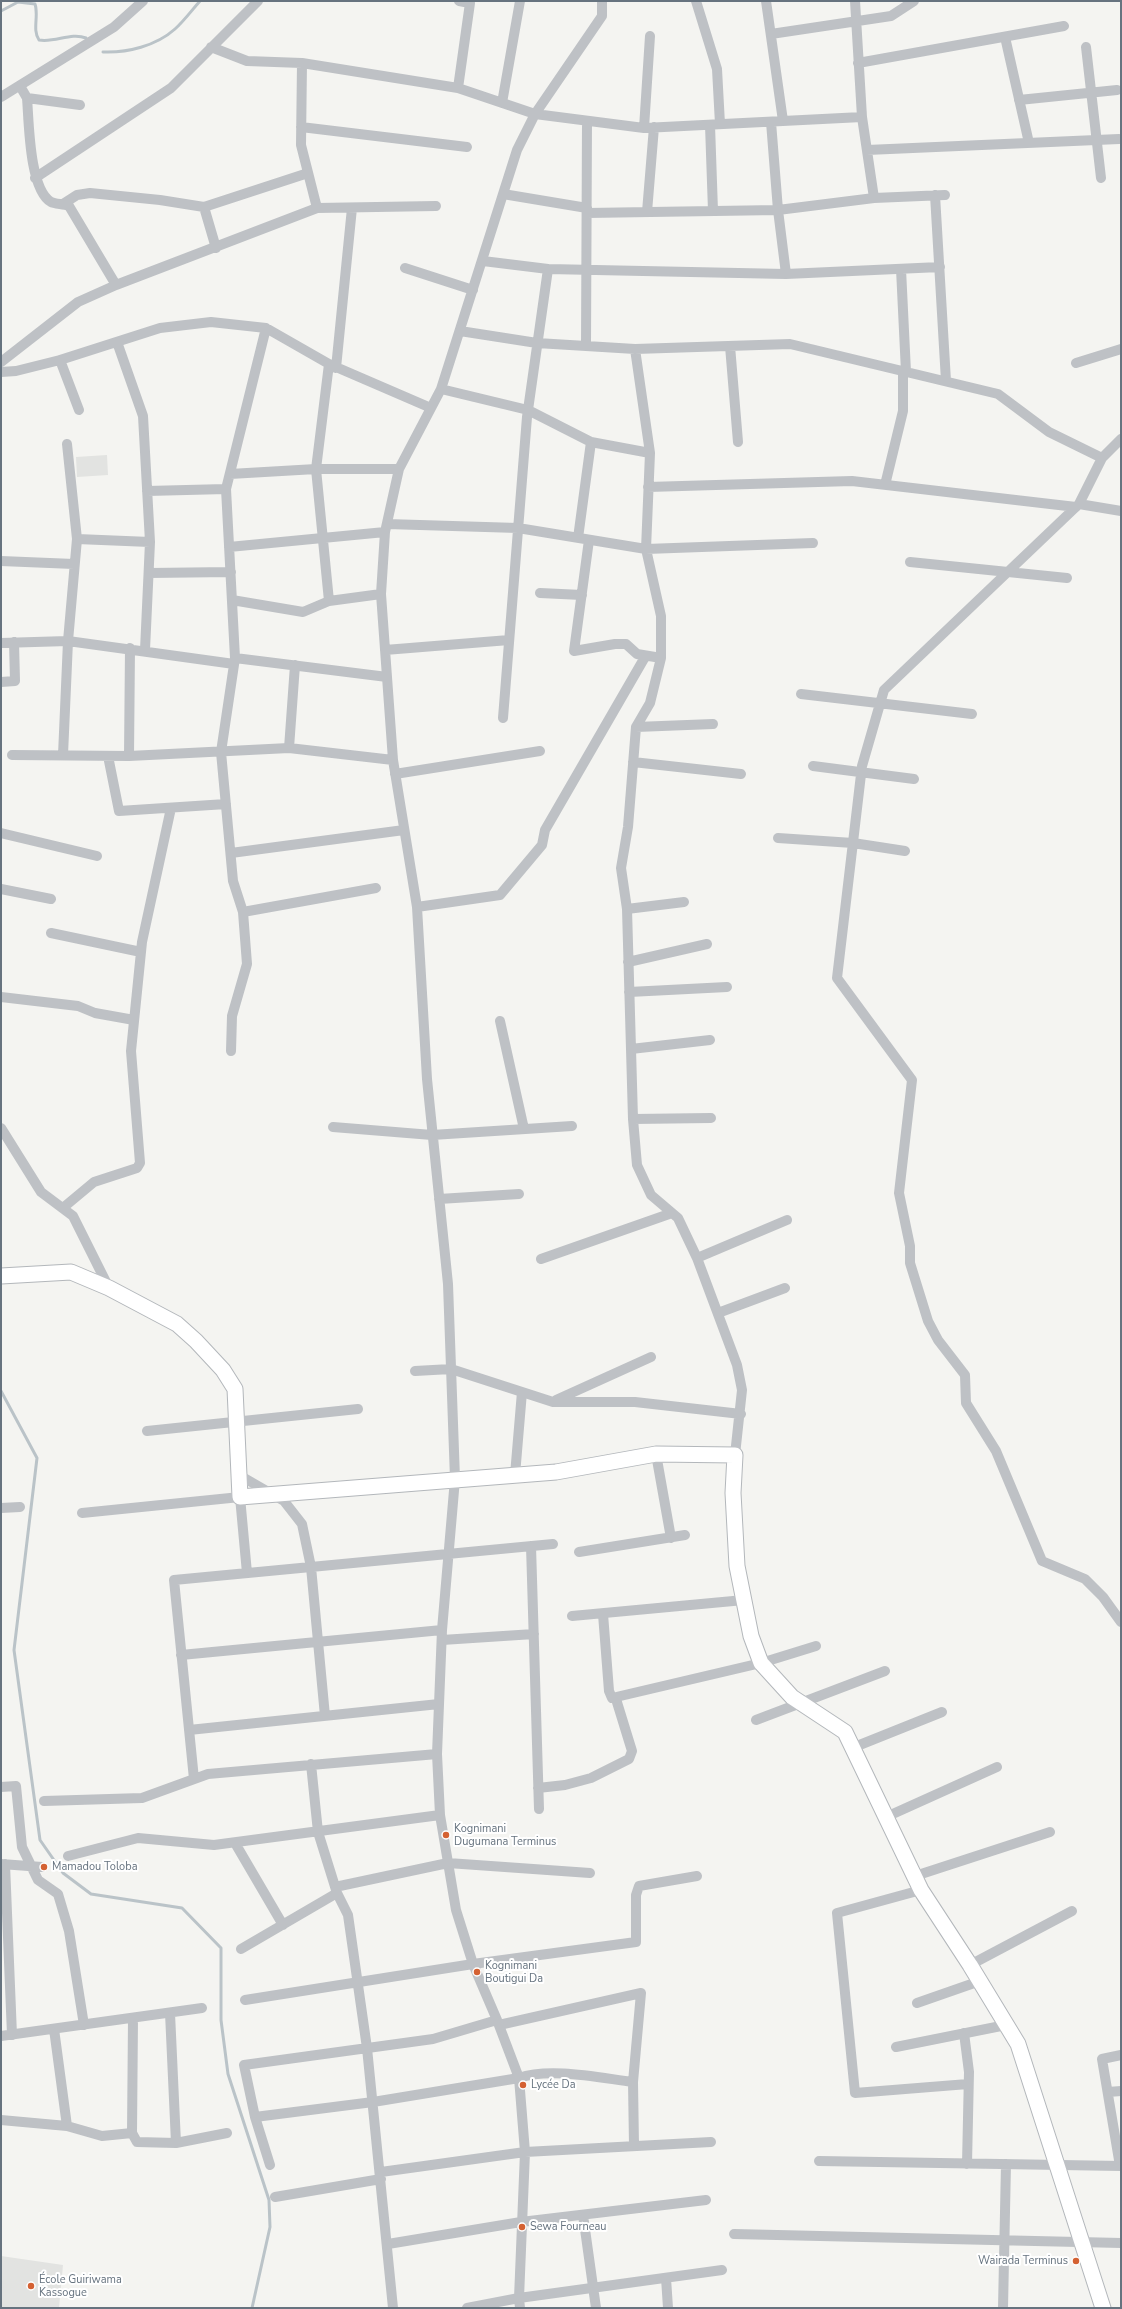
<!DOCTYPE html>
<html>
<head>
<meta charset="utf-8">
<style>
	body { margin:0 }
	#map { position:relative; width:1122px; height:2309px; overflow:hidden; background:#f4f4f1; font-family:"Nunito Sans",sans-serif }
	canvas { display:block }
	.frame { position:absolute; inset:0; border:2px solid #66737f; pointer-events:none }
</style>
</head>
<body>
<div id="map">
<canvas width="1122" height="2309"></canvas>
<div class="frame"></div>
</div>
<script>
const context = document.querySelector('canvas').getContext('2d');
context.lineJoin = 'round';
function fill(path, color) { context.fillStyle = color; context.fill(path, 'evenodd'); }
function stroke(path, color, width, dash) { context.strokeStyle = color; context.lineWidth = width; context.lineCap = dash ? 'butt' : 'round'; context.setLineDash(dash || []); context.stroke(path); }
function write(font, color, halo, rows, align = 'center') {
  context.font = font + ' "Nunito Sans",sans-serif'; context.lineWidth = 4; context.setLineDash([]); context.textBaseline = 'middle'; context.strokeStyle = halo; context.fillStyle = color; for (const [text, x, y, turn = 0] of rows) {
    context.save(); context.translate(x, y); context.rotate((+turn || 0) * Math.PI / 180); context.textAlign = isNaN(turn) ? turn : align; if (halo) context.strokeText(text, 0, 0); context.fillText(text, 0, 0); context.restore();
  }
}
fill(new Path2D(`
	M107,455l1,20 -31,2 -1,-20z
	M1,2256l62,9 -4,43h-58z`), '#e2e3e1');
stroke(new Path2D(`
	M1,11l17,-9 17,2c4,11 -3,26 4,36 16,3 32,-8 47,-2
	M103,52c24,1 53,-6 72,-23 9,-8 17,-19 25,-28
	M1,1391l36,67 -23,192 26,190 23,33 28,21 91,14 39,40v72l7,54 41,126 1,27 -18,81`), '#bac3c8', 3);
const secondary = new Path2D(`
	M1,1276l70,-4 38,16 68,36 19,17 27,29 12,19 5,108 316,-25 100,-18 79,1 -2,38 4,73 14,70 10,27 31,34 53,35 76,158 49,75 48,79 85,264`);
stroke(secondary, '#b3b7bb', 17);
stroke(new Path2D(`
	M696,1l21,68 3,55
	M766,1l17,120
	M855,1l7,116 12,81
	M771,34l120,-18 23,-15
	M1005,37l24,106
	M211,47l36,14 55,2 156,25 77,26 109,14 218,-11
	M1086,47l15,131
	M302,63l-1,82 16,63
	M858,63l206,-37
	M20,86l7,12c2,23 2,91 24,104 4,2 13,2 18,4l47,79
	M458,88l12,-85 -11,-2
	M1,97l113,-70 29,-26
	M27,98l53,7
	M1019,100l98,-10
	M502,103l18,-102
	M771,122l7,88 8,64
	M710,125l3,86
	M301,127l166,20
	M644,128l6,-92
	M867,150l252,-11
	M35,178l136,-90 87,-87
	M503,194l84,14
	M935,195l11,186
	M63,204l14,-9 13,-2 70,7 44,7 104,-34
	M204,207l12,41
	M647,212l7,-85
	M587,213l191,-3 96,-12 71,-3
	M483,261l65,8 238,5 154,-7
	M405,268l68,22
	M901,269l5,103
	M460,331l77,12 98,6 155,-5 208,50 51,38 53,26
	M117,342l26,74 7,126 -5,108
	M586,346l1,-225
	M730,346l8,96
	M635,349l15,104 -4,96 15,67v42l-11,45 -14,24 -8,100 -7,41 6,41 6,210 4,46 14,30 27,23 19,40 40,107 5,25 -7,65
	M60,360l19,50
	M1,362l77,-60 38,-17 201,-77 119,-2
	M1076,363l45,-14
	M336,368l16,-160
	M1,372l15,-1 44,-11 100,-32 51,-6 55,6 63,36 102,44
	M441,389l87,21 63,32 59,11
	M1121,439l-19,19 -23,46 -195,186 -22,76 -25,212 75,102 -13,113 11,53v17l18,58 10,19 27,35 1,28 30,48 46,110 43,18 18,18 18,25
	M230,474l86,-5h83
	M885,485l18,-74v-40
	M648,487l204,-6 224,26
	M147,491l79,-2
	M1079,504l42,7
	M387,524l131,4 128,21 167,-6
	M578,538l13,-96
	M77,539l73,3
	M589,540l-15,111 41,-7h11l11,10 24,4
	M229,547l156,-15
	M1,561l73,3
	M910,562l157,16
	M149,573l82,-1
	M540,593l42,2
	M232,600l71,12 26,-11 52,-7
	M329,601l-13,-132 13,-105
	M1,643l67,-2 166,23
	M385,650l124,-10
	M235,658l152,19
	M1,682l14,-1 -1,-39
	M801,694l171,20
	M503,718l24,-301 21,-148
	M636,727l77,-3
	M289,748l6,-83
	M12,755l117,1 160,-8 104,12
	M63,755l5,-114 9,-102 -10,-95
	M108,756l11,55 107,-7
	M129,756l1,-108
	M633,762l108,12
	M813,766l101,13
	M395,774l145,-23
	M1,833l96,23
	M778,838l75,5 52,8
	M231,853l173,-23
	M1,889l50,10
	M417,907l83,-12 42,-50 3,-15 100,-173
	M627,909l57,-7
	M243,912l133,-24
	M51,933l90,19
	M628,962l79,-18
	M629,992l98,-5
	M1,997l77,9 17,7 39,7
	M500,1021l24,108
	M631,1049l79,-9
	M231,1051l1,-35 15,-52 -4,-52 -10,-31 -12,-129 14,-94 -9,-169 40,-161
	M633,1119l78,-1
	M333,1127l99,8 140,-9
	M1,1128l40,64 32,24 36,72
	M439,1199l80,-5
	M64,1207l30,-25 43,-14 3,-5 -9,-112 11,-109 29,-134
	M697,1258l90,-38
	M541,1259l131,-46
	M718,1313l67,-25
	M415,1371l36,-2 102,33h82l106,12
	M556,1400l95,-43
	M147,1431l211,-22
	M656,1454l15,84
	M239,1475l45,26 18,23 9,43 14,149
	M515,1475l7,-83
	M1,1508l19,-1
	M82,1513l158,-16 7,76
	M531,1546l8,263
	M579,1552l106,-17
	M603,1614l6,77 3,7 149,-35 55,-17
	M572,1616l172,-16
	M442,1640l92,-6
	M181,1655l261,-25
	M756,1720l129,-49
	M189,1730l250,-26
	M852,1748l90,-36
	M311,1764l7,68 19,61 11,22 19,133 26,260
	M194,1779l-20,-199 379,-36
	M1,1787l15,-1 6,61 16,33 20,14 11,37 15,94
	M538,1788l27,-3 26,-7 38,-19 3,-8 -16,-52
	M44,1801l98,-3 66,-24 229,-20
	M886,1817l111,-50
	M235,1843l48,82
	M68,1856l70,-18 76,7 226,-30
	M1,1864l41,3
	M5,1864l7,171
	M915,1876l135,-44
	M335,1887l113,-24 142,10
	M921,1890l-84,23 18,180 113,-9
	M241,1949l96,-56
	M970,1965l102,-54
	M245,2000l228,-36 163,-22v-47l3,-9 58,-10
	M917,2003l63,-22
	M170,2013l6,130
	M133,2019l-1,114 5,9 39,1 51,-10
	M499,2025l142,-32 -8,89 1,64
	M54,2029l13,97
	M964,2033l5,39 -2,92
	M1,2036l201,-28
	M896,2047l110,-22
	M1108,2092l13,-1
	M255,2117l118,-15 146,-24c31,-11 81,0 114,4
	M1,2120l66,6 35,10 30,-3
	M819,2161l302,5
	M270,2165l-15,-48 -11,-52 189,-26 64,-19
	M1120,2166l-18,-107 19,-4
	M381,2172l144,-20 186,-10
	M275,2197l106,-18
	M583,2215l13,93
	M734,2234l387,9
	M388,2244l133,-22 185,-22
	M666,2278l2,30
	M467,2308l52,-10 203,-28
	M520,2308l-1,-10 6,-146 -6,-74 -22,-58 -24,-56 -17,-54 -16,-95 -3,-61 5,-124 13,-151 -7,-195 -21,-205 -10,-172 -24,-147 -12,-166 4,-62 14,-63 42,-80 76,-239 18,-36 67,-98v-15
	M1003,2308l3,-144`), '#bec1c5', 10);
stroke(secondary, '#fff', 15);
for (const [x, y, r, color] of [
	[446,1835,4,"#d46132"],
	[44,1867,4,"#d46132"],
	[477,1972,4,"#d46132"],
	[523,2085,4,"#d46132"],
	[522,2227,4,"#d46132"],
	[1076,2261,4,"#d46132"],
	[31,2286,4,"#d46132"]
]) { const dot = new Path2D(); dot.arc(x, y, r, 0, 2 * Math.PI); context.fillStyle = color; context.fill(dot); stroke(dot, '#fff', 1.5); }
write('11px', '#66737f', '#fff', [
	["Kognimani",454,1829],
	["Dugumana Terminus",454,1842],
	["Mamadou Toloba",52,1867],
	["Kognimani",485,1966],
	["Boutigui Da",485,1979],
	["Lycée Da",531,2085],
	["Sewa Fourneau",530,2227],
	["Wairada Terminus",1068,2261,"right"],
	["École Guiriwama",39,2280],
	["Kassogue",39,2293]
], 'left');
</script>
</body>
</html>
